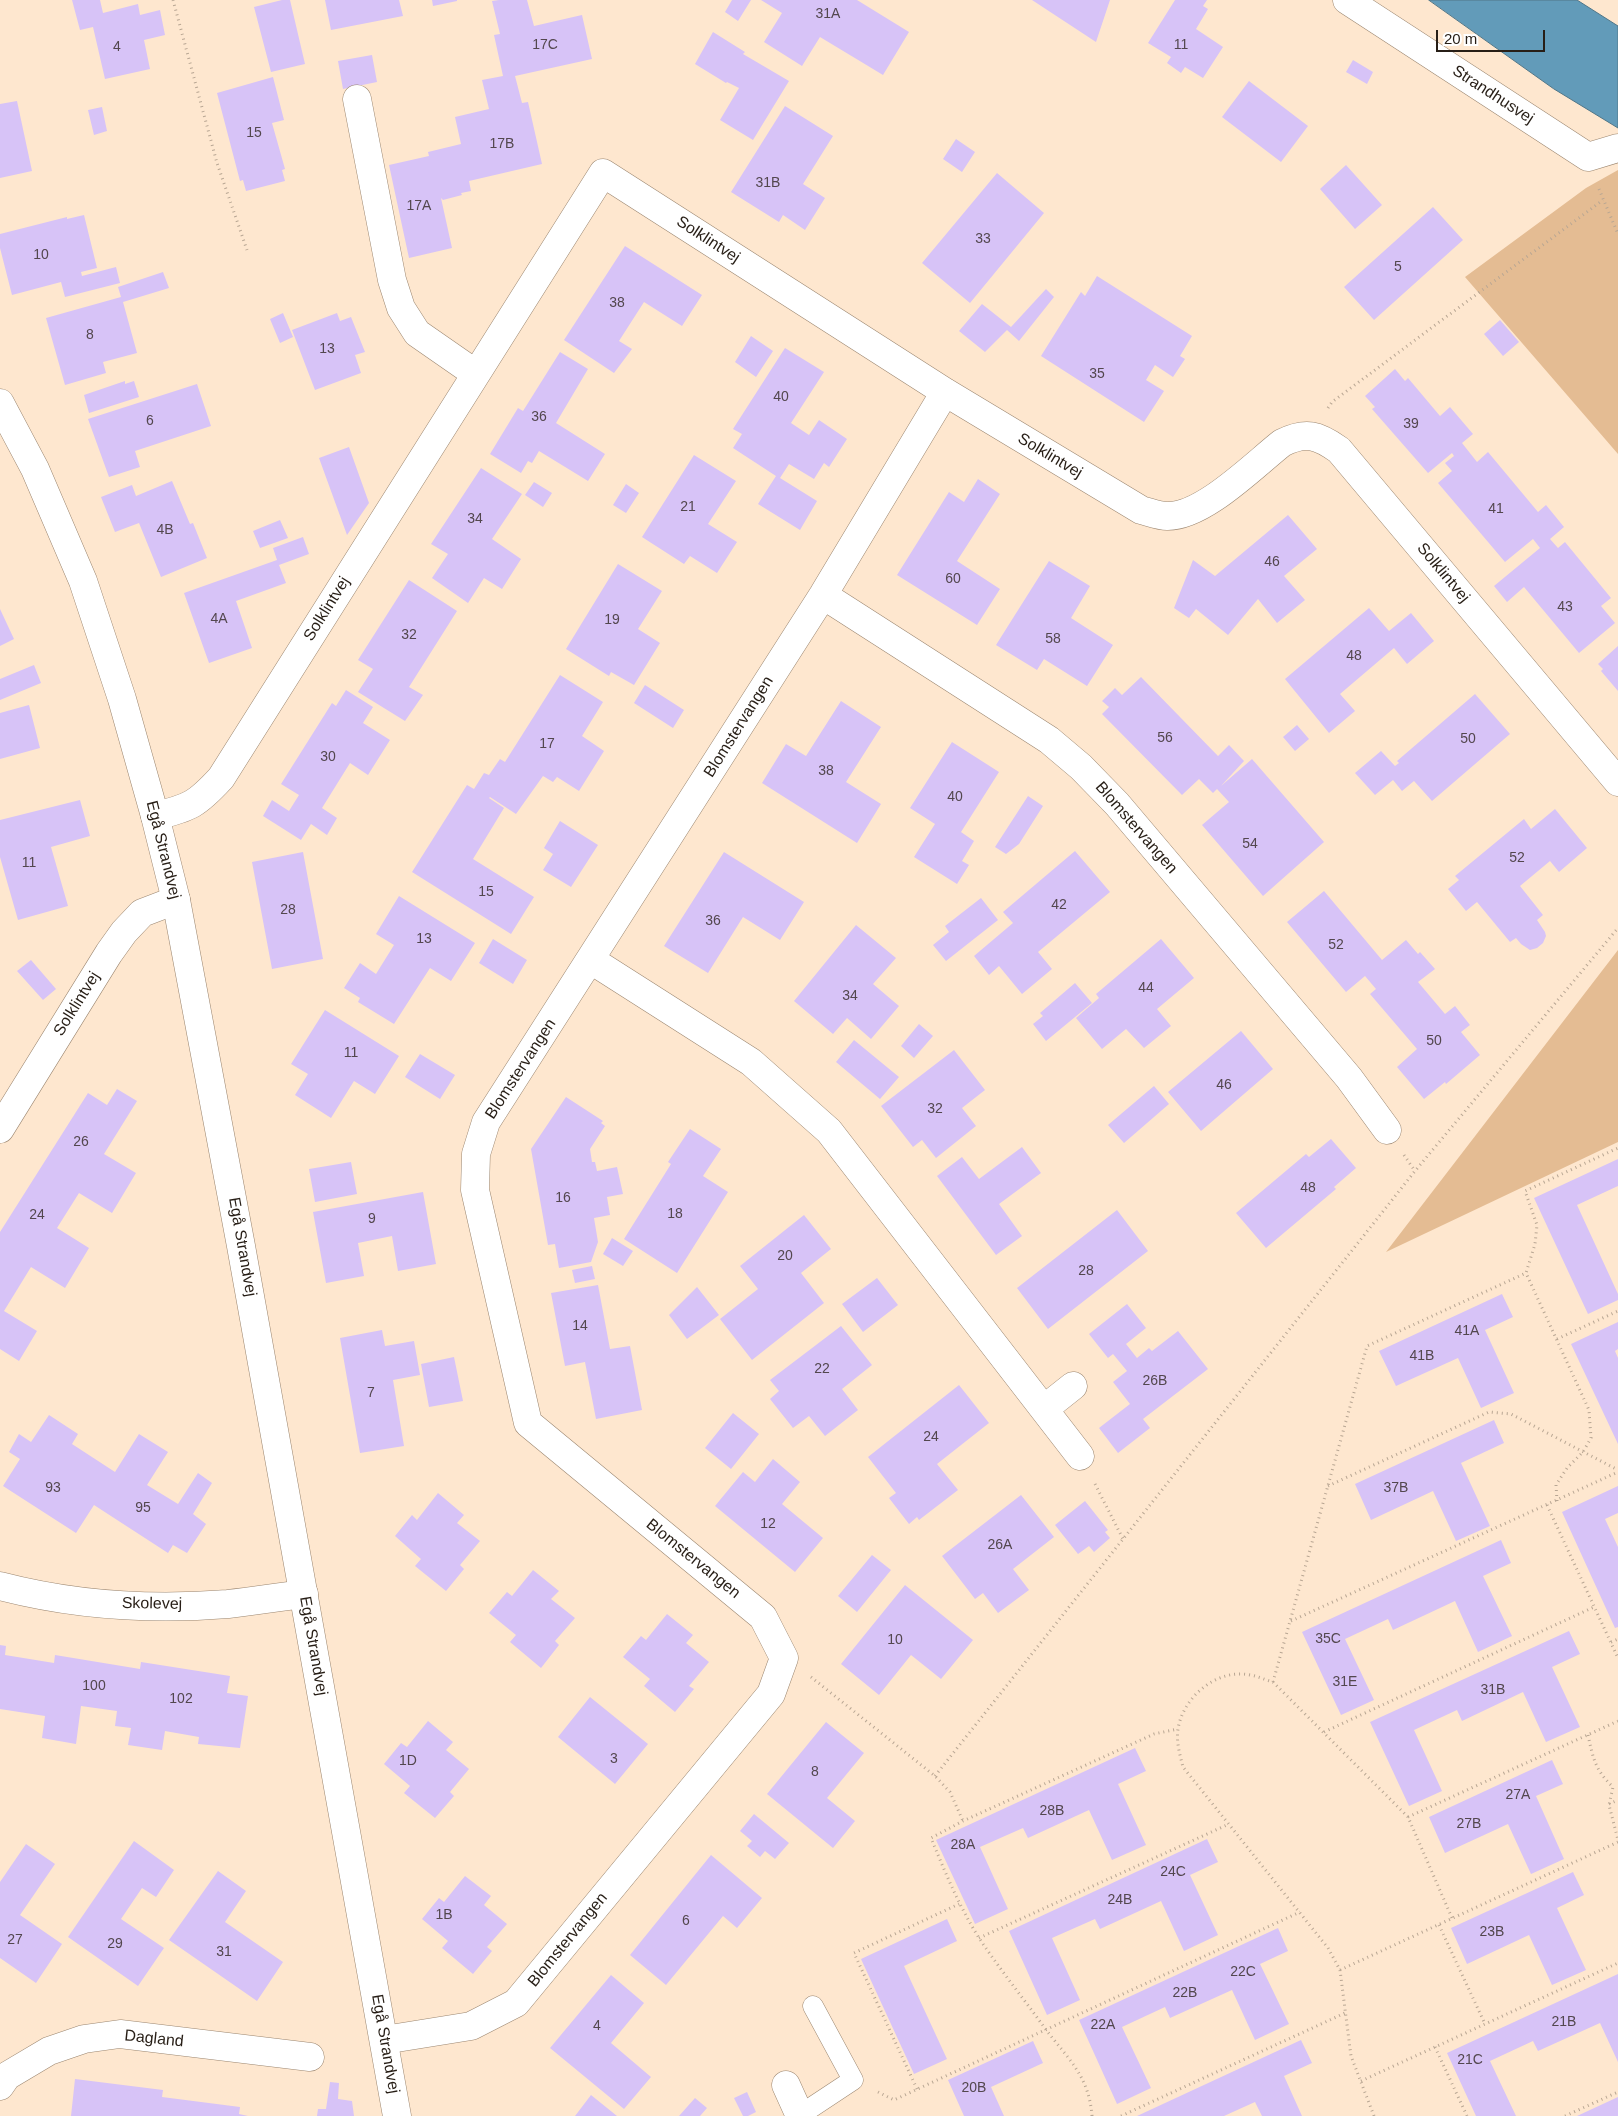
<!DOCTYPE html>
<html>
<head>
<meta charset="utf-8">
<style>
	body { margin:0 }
	#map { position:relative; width:1618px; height:2116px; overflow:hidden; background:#fee7cf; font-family:Helvetica,sans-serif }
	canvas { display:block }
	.scale { position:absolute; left:1436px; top:30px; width:109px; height:22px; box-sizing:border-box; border:2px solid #271e16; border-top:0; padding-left:6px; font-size:15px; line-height:18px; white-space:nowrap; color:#271e16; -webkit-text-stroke:4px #fff; paint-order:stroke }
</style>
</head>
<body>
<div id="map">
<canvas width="1618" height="2116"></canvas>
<div class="scale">20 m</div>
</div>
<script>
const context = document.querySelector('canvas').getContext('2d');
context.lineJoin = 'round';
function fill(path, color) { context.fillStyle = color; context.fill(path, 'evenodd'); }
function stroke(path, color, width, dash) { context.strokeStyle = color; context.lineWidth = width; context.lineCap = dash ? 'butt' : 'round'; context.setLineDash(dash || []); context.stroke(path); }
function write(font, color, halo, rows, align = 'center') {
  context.font = font + ' Helvetica,sans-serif'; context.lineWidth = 5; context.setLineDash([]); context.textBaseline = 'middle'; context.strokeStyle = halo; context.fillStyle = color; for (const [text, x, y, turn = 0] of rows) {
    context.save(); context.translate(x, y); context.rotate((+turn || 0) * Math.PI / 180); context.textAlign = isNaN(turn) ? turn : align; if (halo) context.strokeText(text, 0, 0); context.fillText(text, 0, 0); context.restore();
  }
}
fill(new Path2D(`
	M1618,170v284l-153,-177 121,-89z
	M1618,950v192l-232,110z`), '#e4bc93');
const water = new Path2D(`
	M1429,0h148l41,26v102l-64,-39z`);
fill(water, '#629bb9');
stroke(water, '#507688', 1);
fill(new Path2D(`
	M72,0h28l3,13 35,-9 2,11 20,-5 5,25 -21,5 6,29 -45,10 -12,-52 -13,3z
	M282,0h8l15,64 -34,8 -17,-65z
	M325,0h74l4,16 -72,14z
	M432,0h25v1l-24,5z
	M499,0h28l7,26 48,-11 10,44 -77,17 7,27 6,-1 14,62 -73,17 2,10 -10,2 1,2 -19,5 -2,-2 11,50 -43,10 -20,-93 40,-9 -1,-4 33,-8 -6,-27 34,-8 -7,-29 21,-4 -9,-41 6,-1 -8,-33z
	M732,0h19l-13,21 -13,-9z
	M761,0h96l52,32 -26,43 -63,-38 -18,29 -38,-24 18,-29z
	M1032,0h78l-14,42z
	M1175,0h32l-4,6 5,3 -12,20 27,18 -20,31 -18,-11 -4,6 -14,-10 4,-6 -23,-14z
	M713,32l32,20 -2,2 46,27 -36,59 -33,-20 19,-32 -12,-6 -1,1 -31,-19z
	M372,55l5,27 -34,7 -5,-28z
	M1353,60l20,12 -6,12 -21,-12z
	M273,77l11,43 -12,3 13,46 -3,1 3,11 -39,10 -3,-11 -3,1 -23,-88z
	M1249,81l59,45 -27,36 -59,-45z
	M17,101l15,70 -32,7v-74z
	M785,106l48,30 -30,48 22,14 -20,32 -22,-15 -4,7 -48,-30z
	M102,107l5,24 -13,4 -6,-25z
	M956,139l19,13 -13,20 -19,-13z
	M1346,165l36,40 -27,24 -35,-40z
	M997,173l47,40 -74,90 -48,-40z
	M1433,207l30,33 -89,80 -30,-33z
	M84,215l13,53 -16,4 1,4 34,-9 4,16 -55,14 -4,-15 -49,13 -12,-47v-14l67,-17v2z
	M625,246l77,49 -20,31 -38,-24 -25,39 13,8 -18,24 -50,-33z
	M163,272l6,16 -46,14 14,51 -34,9 3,11 -41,12 -19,-67 75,-21 -3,-10z
	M1097,276l95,60 -12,20 5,3 -12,18 -18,-12 -9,15 18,11 -20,31 -103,-66 40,-64 4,4z
	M1046,289l8,8 -35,44 -12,-11 -22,22 -26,-21 23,-27 29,23z
	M283,313l10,24 -13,6 -10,-24z
	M337,313l3,8 11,-4 14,35 -10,3 6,18 -46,17 -23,-60z
	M1500,320l19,22 -16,14 -19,-22z
	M751,336l22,15 -17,26 -21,-15z
	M785,348l39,24 -33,51 18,12 10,-15 28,19 -18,28 -5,-4 -10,16 -25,-15 -9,14 37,23 -17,29 -42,-26 18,-28 -43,-28 9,-14 -9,-5z
	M560,352l28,17 -32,54 49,31 -17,27 -49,-30 -7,12 -4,-2 -7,12 -31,-19 28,-46 5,3z
	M1395,369l10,12 3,-3 32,38 10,-9 23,27 -11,9 15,19 11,-10 50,60 8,-7 18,22 -14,12 8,9 7,-6 46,56 -10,8 14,17 -36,30 -55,-66 -17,15 -13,-16 46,-38 -7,-9 -28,23 -67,-79 14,-12 -7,-8 9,-7 -2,-3 -24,20 -56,-64 3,-2 -10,-11z
	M125,381v3l9,-3 5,16 -50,16 -5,-18z
	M197,384l14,42 -76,25 5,16 -31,10 -21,-58z
	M349,447l20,56 -22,32 -28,-77z
	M694,455l42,26 -28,43 29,18 -20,31 -27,-17 -6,8 -42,-27z
	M481,468l41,26 -30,45 29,20 -19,30 -18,-11 -16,25 -36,-25 16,-24 -17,-10z
	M978,479l22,15 -43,67 43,28 -23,36 -80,-50 52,-83 15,10z
	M172,481l18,43 3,-1 14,35 -46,19 -22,-54 -24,9 -14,-35 31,-12 4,11z
	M534,482l18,11 -9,14 -18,-12z
	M626,484l13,9 -13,20 -13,-8z
	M1288,515l29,34 -33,27 21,24 -28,23 -19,-24 -30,36 -32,-26 -7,9 -15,-10 19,-48 22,16z
	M280,520l8,18 -28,10 -7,-17z
	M303,537l6,17 -30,11 7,18 -50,18 16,47 -43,15 -25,-70 93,-33 -4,-12z
	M1049,561l41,25 -19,32 42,27 -26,41 -43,-27 -7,11 -41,-25z
	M618,564l44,27 -24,38 22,14 -26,42 -23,-13 -2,4 -43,-27z
	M409,580l48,31 -48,76 14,8 -18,26 -47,-29 15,-23 -15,-9z
	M1369,608l20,23 22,-18 23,28 -27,23 -13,-16 -54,46 15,17 -26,22 -44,-54z
	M0,609l14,30 -14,7z
	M1618,646v45l-17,-20 2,-2 -5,-5z
	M34,665l7,18 -41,17v-21z
	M560,675l43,27 -21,34 22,15 -25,40 -22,-14 -4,5 -10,-6 -27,38 -26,-17 -1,1 15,10 -31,51 61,38 -23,37 -99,-62 55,-87 7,4 10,-16 5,2 11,-16 5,3z
	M1141,677l77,79 11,-11 15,16 -23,25 31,-27 72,83 -61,54 -61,-71 27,-23 -12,-13 -4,4 -14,-14 -17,16 -80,-81 7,-7 -7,-6 13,-13 7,7z
	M645,685l39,25 -11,18 -39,-25z
	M346,690l27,17 -10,16 27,17 -22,35 -18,-12 -28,45 15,10 -10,17 -16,-11 -10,16 -38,-24 9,-16 17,11 10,-16 -18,-11 51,-81 4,3z
	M1475,694l35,40 -78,67 -18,-20 -12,10 -9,-11 -18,15 -20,-22 26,-22 14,15 4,-3 -2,-2z
	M841,701l40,26 -35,55 35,22 -24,39 -95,-60 24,-39 20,12z
	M29,705l11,43 -40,11v-46z
	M1297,725l12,14 -14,12 -12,-14z
	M952,742l47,30 -38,60 13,9 -12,20 7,4 -12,19 -43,-27 21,-33 -25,-16z
	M1028,796l15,10 -24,38 -13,10 -11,-7z
	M80,800l10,36 -39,11 17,59 -50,14 -18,-63v-37z
	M1555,809l32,39 -28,24 -9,-11 -30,25 23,29 -6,5 8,12 1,4 -3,7 -6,5 -7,2 -9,-6 -5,-6 -6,4 -33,-40 -11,9 -18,-22 11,-9 -4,-4 69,-57 7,10z
	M560,821l38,24 -27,42 -28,-17 10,-16 -9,-6z
	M1075,851l35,41 -72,60 14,17 -30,25 -23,-28 -10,9 -15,-19 39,-33 -10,-11z
	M303,852l20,107 -51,10 -20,-107z
	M724,852l80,50 -24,38 -37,-23 -35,56 -44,-27z
	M1324,891l58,69 24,-20 12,14 2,-2 15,17 -17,13 27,32 10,-8 15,19 -9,7 19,23 -34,29 -1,-2 -21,17 -27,-32 20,-18 -47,-55 6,-5 -11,-13 -19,16 -59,-70z
	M399,896l76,47 -24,38 -21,-13 -36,56 -36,-22 2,-4 -16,-10 16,-25 16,11 18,-29 -18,-11z
	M981,898l17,22 -52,41 -13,-16 16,-13 -4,-6z
	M856,925l40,33 -23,26 26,22 -28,33 -24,-21 -14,16 -39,-33z
	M493,939l34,21 -14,24 -34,-21z
	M1161,939l33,39 -37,31 14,17 -27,22 -18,-19 -24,20 -26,-31 23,-20 -3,-4z
	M31,960l25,29 -13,11 -26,-29z
	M1075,983l17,20 -46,38 -13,-17 10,-8 -3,-3z
	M325,1010l74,46 -24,38 -21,-13 -23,37 -36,-23 13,-21 -17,-10z
	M919,1024l14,12 -19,22 -13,-12z
	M1241,1031l32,38 -72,62 -33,-39z
	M854,1040l45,37 -19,22 -44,-37z
	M954,1050l31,40 -23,18 14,18 -40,32 -14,-18 -9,7 -32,-41z
	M420,1054l35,21 -15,24 -35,-22z
	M1154,1086l15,18 -45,39 -16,-18z
	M117,1089l20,12 -33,53 32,19 -24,40 -33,-20 -22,35 32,20 -24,40 -34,-21 -27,44 33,20 -18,30 -19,-12v-117l88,-139 19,12z
	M566,1097l37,24 -2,2 4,3 -15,23 2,13h3l2,9 20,-4 6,27 -16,3 3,18 -16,3 4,24 -7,20 -32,6 -4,-24 -7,1 -17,-96z
	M690,1129l31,20 -18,27 25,16 -51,81 -53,-34 47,-75 -3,-2z
	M1331,1139l25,29 -22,19 2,2 -70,59 -30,-35 70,-59 3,3z
	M1022,1147l19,26 -42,31 23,32 -26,19 -59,-79 25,-19 17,22z
	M1618,1159v27l-41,19 41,89v6l-30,14 -54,-116z
	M351,1162l6,32 -42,8 -6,-33z
	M423,1192l13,72 -38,7 -6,-35 -34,7 6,33 -38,7 -13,-71z
	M1117,1210l31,41 -100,78 -31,-41z
	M804,1215l27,34 -30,24 23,30 -72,57 -32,-41 38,-30 -18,-23z
	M612,1238l21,13 -10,15 -20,-12z
	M592,1266l3,13 -20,4 -3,-13z
	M877,1278l21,27 -35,27 -21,-28z
	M598,1285l12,64 20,-3 12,64 -46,9 -11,-57 -20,4 -14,-73z
	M697,1287l22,28 -32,24 -18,-24z
	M1502,1294l11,23 -28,13 29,63 -33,15 -23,-50 -62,28 -17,-35z
	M1127,1304l19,24 -20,16 11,14 12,-10 3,3 26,-20 30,38 -65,50 7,9 -32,25 -19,-25 31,-24 -17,-22 14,-11 -14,-17 -5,4 -19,-24z
	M1618,1322v27l-3,2 3,7v86l-47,-100z
	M841,1326l31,39 -30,24 16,21 -33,26 -16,-20 -16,12 -23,-29 9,-8 -9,-11z
	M382,1330l3,16 29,-5 6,34 -27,5 11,66 -44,7 -20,-115z
	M454,1357l9,44 -34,6 -8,-43z
	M959,1385l30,38 -52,41 21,26 -39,30 -2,-3 -8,7 -20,-26 7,-5 -28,-36z
	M733,1413l26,21 -28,35 -26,-21z
	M49,1415l29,19 -6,10 43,28 24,-38 29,18 -21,33 31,19 20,-31 14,10 -19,31 13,10 -19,29 -14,-8 -5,8 -74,-48 -18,28 -73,-47 17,-27 -11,-7 10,-18 12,8z
	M1494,1420l10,23 -43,20 29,63 -34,15 -23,-50 -62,29 -16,-36z
	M773,1459l27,23 -18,22 41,34 -28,34 -80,-66 28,-34 12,10z
	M1618,1486v27l-13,6 13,28v80l-3,1 -53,-116z
	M438,1493l26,22 -7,8 23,18 -20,24 4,4 -18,22 -31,-25 6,-7 -26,-23 17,-21 5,5z
	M1021,1495l33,42 -41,32 16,21 -31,23 -15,-20 -8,6 -33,-43z
	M1085,1501l23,29 -3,2 5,6 -16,14 -5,-6 -11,8 -23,-29z
	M1501,1540l10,23 -28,13 29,60 -34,16 -23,-51 -62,29 -5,-11 -43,20 29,61 -33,15 -39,-83z
	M872,1555l19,15 -34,42 -19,-16z
	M533,1570l26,21 -8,8 24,19 -20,23 4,4 -18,23 -31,-26 6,-7 -27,-22 18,-21 5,4z
	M905,1585l68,55 -32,39 -30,-24 -32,40 -38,-31z
	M667,1614l26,21 -7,8 23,19 -20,24 5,3 -19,23 -31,-26 6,-7 -27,-22 18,-21 5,4z
	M1569,1631l11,23 -28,13 28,60 -34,15 -23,-50 -61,29 -5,-11 -43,20 28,61 -33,15 -39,-84z
	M0,1645l6,1 -1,9 49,8 1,-8 85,14 1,-7 89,14 -3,17 21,3 -8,52 -42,-4 1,-7 -34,-6 -3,19 -34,-5 3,-17 -16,-2 2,-15 -36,-5 -5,38 -34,-6 3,-22 -45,-7z
	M590,1697l58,47 -33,40 -57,-47z
	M428,1721l25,21 -7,8 23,19 -19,23 4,4 -19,22 -31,-25 6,-7 -26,-22 17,-21 6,4z
	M826,1722l38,31 -37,45 28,23 -22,27 -66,-54z
	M1135,1748l11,23 -28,13 28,61 -34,15 -23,-50 -61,28 -5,-10 -43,19 28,62 -33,15 -39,-84z
	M1552,1760l11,24 -27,12 28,63 -33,15 -23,-50 -63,29 -16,-36z
	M754,1814l35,29 -14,16 -10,-8 -5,6 -13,-11 5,-5 -12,-10z
	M1207,1839l11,23 -28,13 28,60 -34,16 -23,-50 -61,28 -5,-10 -43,19 28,62 -33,15 -38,-84z
	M134,1841l40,29 -18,27 -14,-9 -21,31 43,29 -26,38 -70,-49z
	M26,1844l29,20 -35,51 42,29 -26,39 -36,-25v-76z
	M711,1855l51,43 -25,30 -14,-12 -57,69 -36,-30z
	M218,1871l28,20 -21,31 58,40 -26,39 -88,-61z
	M1573,1872l11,23 -27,13 29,62 -34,15 -23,-50 -62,29 -16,-36z
	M465,1876l26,20 -7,9 23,19 -20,23 5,4 -19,23 -31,-26 6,-7 -26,-22 17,-21 5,4z
	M947,1919l10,22 -53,25 43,93 -33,15 -53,-115z
	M1278,1928l10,23 -28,13 29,60 -34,16 -23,-50 -62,28 -5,-11 -43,20 29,61 -34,16 -38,-84z
	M1618,1974v88l-18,-39 -62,28 -5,-10 -43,20 26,55h-40l-29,-63z
	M611,1975l33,28 -33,40 40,34 -27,32 -74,-61z
	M1301,2040l11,23 -28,13 18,40h-40l-7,-14 -31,14h-87z
	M1033,2041l10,22 -52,24 13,29h-40l-16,-36z
	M75,2079l88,11 -1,7 78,10 -1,7 9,2h-177z
	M330,2082l9,1 -1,16 14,2 2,15h-37l1,-7h8z
	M747,2092l9,20 -8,4h-5l-9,-18z
	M591,2095l26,21h-42z
	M1618,2097v19h-41z
	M695,2098l12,10 -7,8h-21z`), '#d7c3f7');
const service = new Path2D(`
	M800,2115l53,-35 -40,-74`);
const minor = new Path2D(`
	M1347,0l241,157 30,-9
	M357,99l35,181 9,28 16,25 59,41
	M823,595l226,145 32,27 36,37 232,274 38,52
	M155,816c35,-8 42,-12 66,-38l382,-605 342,219 196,118c8,2 18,6 26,6 36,1 87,-51 115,-73 24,-12 36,-8 57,7l279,332
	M591,960l160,102 78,69 251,325
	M0,1129l109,-176 15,-21 18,-19 34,-13
	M1044,1409l29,-23
	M0,1586c73,19 153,24 228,18 26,-3 51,-7 76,-10
	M384,2040l87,-14 45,-23 255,-309 13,-36 -21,-41 -235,-194 -53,-233 1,-36 10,-32 337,-527 122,-203
	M786,2085l14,31
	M0,2086l7,-10 42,-25 35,-12 36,-5 190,23`);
const tertiary = new Path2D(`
	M0,403l35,66 48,112 39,118 33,117 21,84 65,346 156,870`);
stroke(service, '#9b8670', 21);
stroke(minor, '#9b8670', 29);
stroke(tertiary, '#9b8670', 29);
stroke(new Path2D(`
	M173,0l44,163 30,87
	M1599,189l19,45
	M1328,408l4,-6 271,-202
	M1404,1155l11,16
	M1557,1339l61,-28
	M1095,1484l28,55
	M1328,1486l161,-74 22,2 107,56
	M1557,1501l-1,-16 11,-17 16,-16 8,-14 -2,-28 -63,-137 9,-29 2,-19 -12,-34 93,-43
	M1547,1505l71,153
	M1291,1621l327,-149
	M1611,1642l7,-3
	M811,1677l124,99 15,16 13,29
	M1273,1682l94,-336 159,-73
	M1324,1732l270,-125
	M1588,1735c5,23 7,35 25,52l-4,18 9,35
	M935,1776l480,-605 203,-243
	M1609,1804l9,-4
	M1408,1817l210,-96
	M1439,1925l46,99
	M979,1938l250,-114
	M1340,1970l278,-128
	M1435,2047l32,69
	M1361,2081l257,-118
	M917,2089l-63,-136 105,-49
	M878,2092l16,8 406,-188
	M1092,2116c-3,-41 -25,-58 -48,-89 -21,-29 -45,-59 -65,-89 -20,-32 -34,-66 -48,-100l32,-17 191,-87 24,-5
	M1121,2116l224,-103
	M1374,2116l-23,-60 -11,-86 -12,-22 -145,-181c-3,-12 -7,-25 -5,-38 5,-32 39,-61 72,-54 8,1 15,5 23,7l135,135 44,101
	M1565,2116l53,-24`), '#b8a693', 3, [1, 4]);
stroke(service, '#fff', 20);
stroke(minor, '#fff', 28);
stroke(tertiary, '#fff', 28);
write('14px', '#53474e', null, [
	["31A",828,14],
	["17C",545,45],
	["11",1181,45],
	["4",117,47],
	["15",254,133],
	["17B",502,144],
	["31B",768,183],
	["17A",419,206],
	["33",983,239],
	["10",41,255],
	["5",1398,267],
	["38",617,303],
	["8",90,335],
	["13",327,349],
	["35",1097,374],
	["40",781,397],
	["36",539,417],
	["6",150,421],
	["39",1411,424],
	["21",688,507],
	["41",1496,509],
	["34",475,519],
	["4B",165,530],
	["46",1272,562],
	["60",953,579],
	["43",1565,607],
	["4A",219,619],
	["19",612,620],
	["32",409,635],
	["58",1053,639],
	["48",1354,656],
	["56",1165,738],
	["50",1468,739],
	["17",547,744],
	["30",328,757],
	["38",826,771],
	["40",955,797],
	["54",1250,844],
	["52",1517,858],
	["11",29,863],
	["15",486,892],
	["42",1059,905],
	["28",288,910],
	["36",713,921],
	["13",424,939],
	["52",1336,945],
	["44",1146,988],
	["34",850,996],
	["50",1434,1041],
	["11",351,1053],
	["46",1224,1085],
	["32",935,1109],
	["26",81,1142],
	["48",1308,1188],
	["16",563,1198],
	["18",675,1214],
	["24",37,1215],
	["9",372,1219],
	["20",785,1256],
	["28",1086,1271],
	["14",580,1326],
	["41A",1467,1331],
	["41B",1422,1356],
	["22",822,1369],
	["26B",1155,1381],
	["7",371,1393],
	["24",931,1437],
	["93",53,1488],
	["37B",1396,1488],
	["95",143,1508],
	["12",768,1524],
	["26A",1000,1545],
	["35C",1328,1639],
	["10",895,1640],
	["31E",1345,1682],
	["100",94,1686],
	["31B",1493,1690],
	["102",181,1699],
	["3",614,1759],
	["1D",408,1761],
	["8",815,1772],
	["27A",1518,1795],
	["28B",1052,1811],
	["27B",1469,1824],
	["28A",963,1845],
	["24C",1173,1872],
	["24B",1120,1900],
	["1B",444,1915],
	["6",686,1921],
	["23B",1492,1932],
	["27",15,1940],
	["29",115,1944],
	["31",224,1952],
	["22C",1243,1972],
	["22B",1185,1993],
	["21B",1564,2022],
	["22A",1103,2025],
	["4",597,2026],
	["21C",1470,2060],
	["20B",974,2088]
]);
write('16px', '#271e16', '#fff', [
	["Strandhusvej",1493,95,33],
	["Solklintvej",708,240,33],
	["Solklintvej",1050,456,31],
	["Solklintvej",1443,573,50],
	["Solklintvej",327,609,-58],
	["Blomstervangen",739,727,-58],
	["Blomstervangen",1136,828,49],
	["Egå Strandvej",163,850,76],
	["Solklintvej",77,1004,-58],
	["Blomstervangen",521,1069,-57],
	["Egå Strandvej",242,1247,80],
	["Blomstervangen",693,1559,39],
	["Skolevej",152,1604,1],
	["Egå Strandvej",313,1646,80],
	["Blomstervangen",568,1940,-51],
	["Dagland",154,2039,6],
	["Egå Strandvej",385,2044,80]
]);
</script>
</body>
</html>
